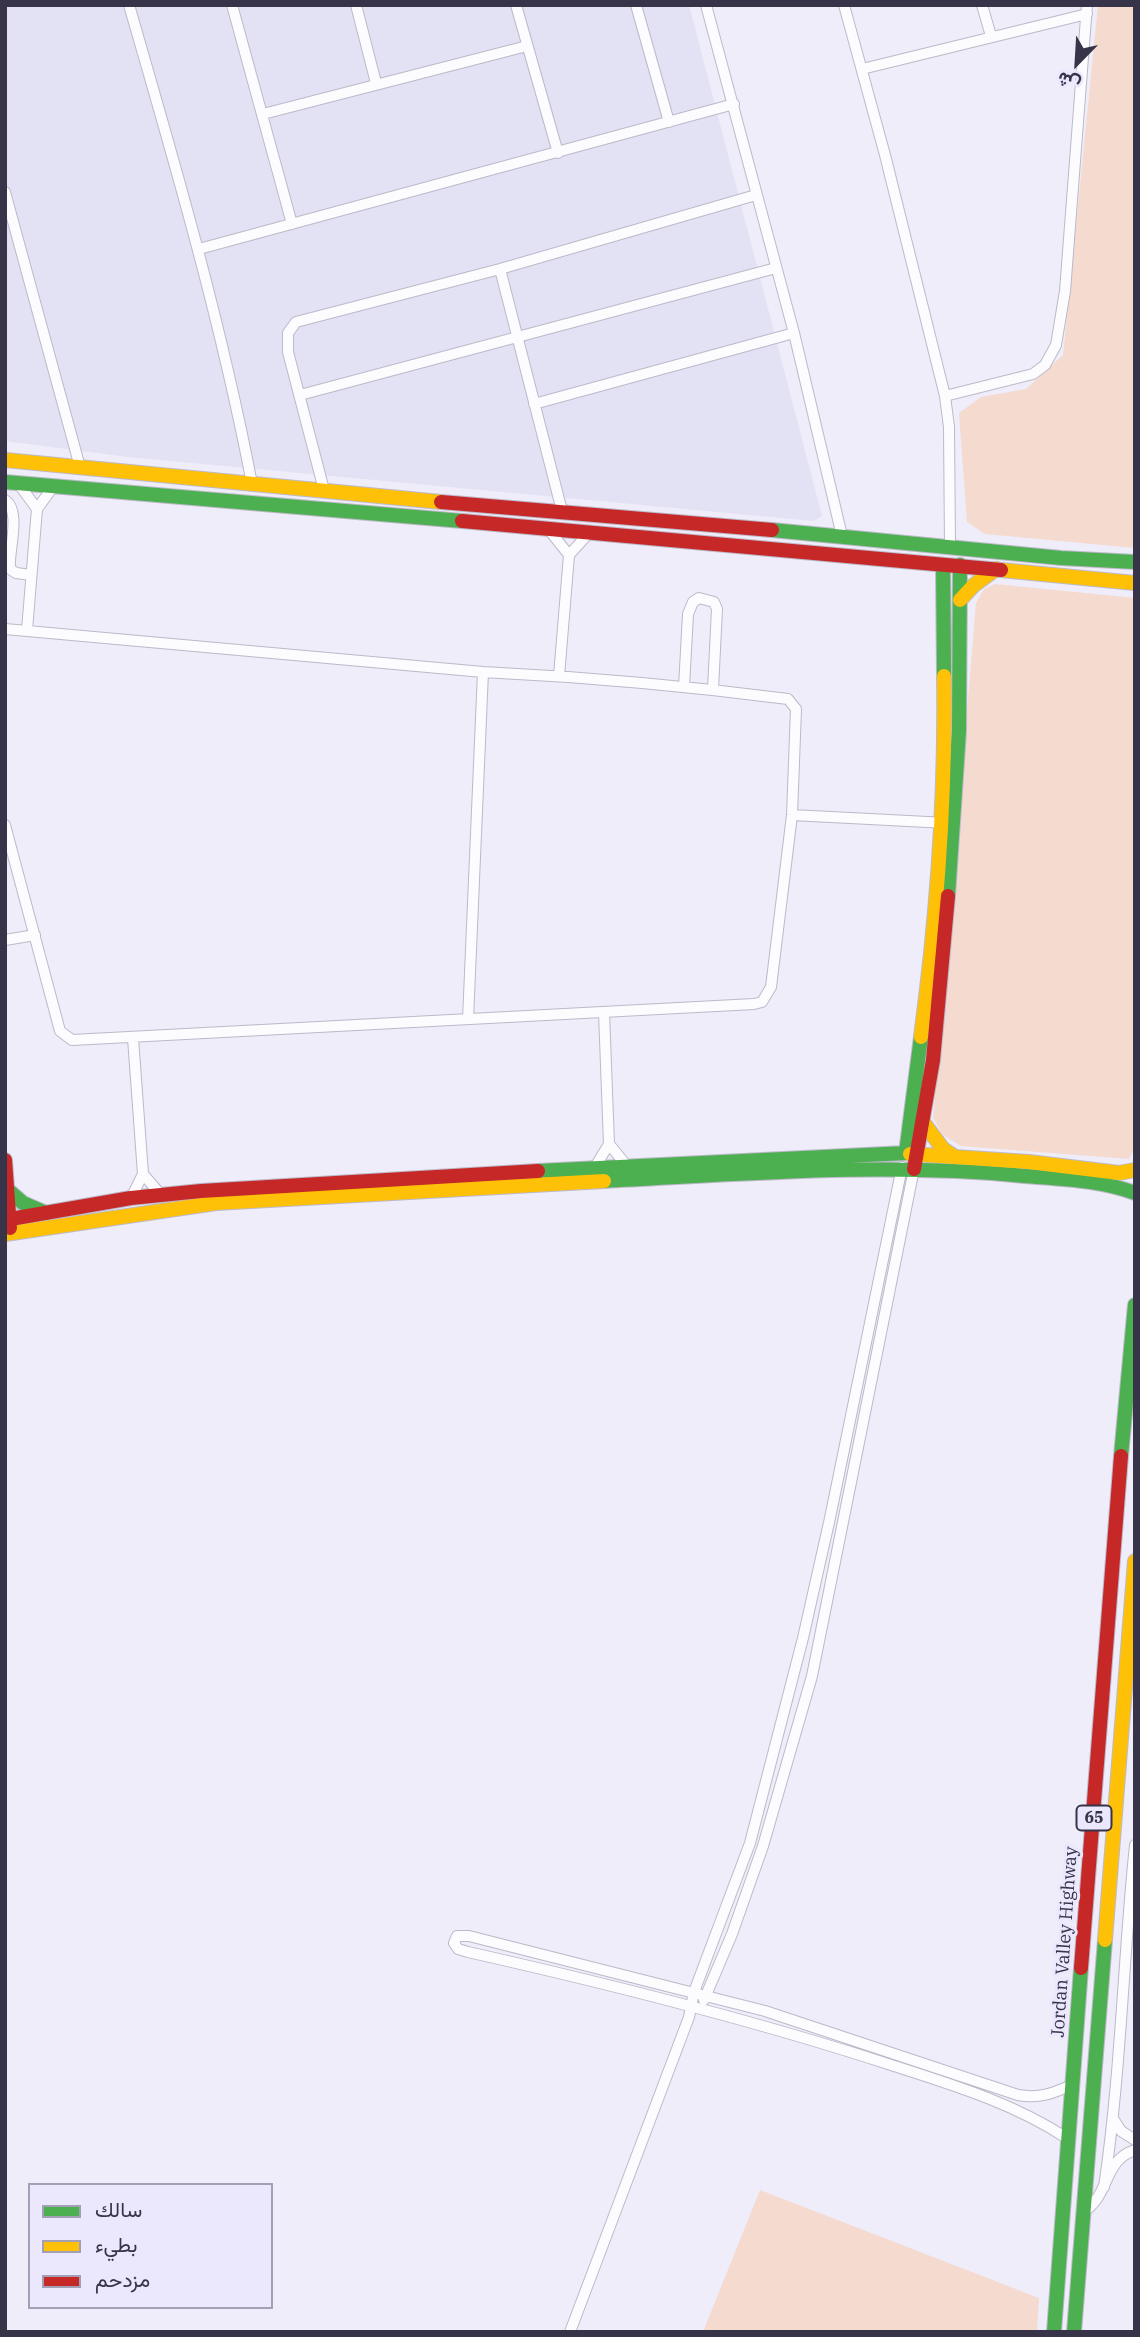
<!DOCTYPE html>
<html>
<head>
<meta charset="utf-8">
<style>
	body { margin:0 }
	#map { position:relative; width:1140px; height:2337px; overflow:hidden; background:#eeedf9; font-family:"IBM Plex Serif",Vazirmatn,serif }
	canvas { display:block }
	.frame { position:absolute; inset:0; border:7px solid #373349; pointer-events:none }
	.legend { position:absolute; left:28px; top:2183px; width:245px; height:126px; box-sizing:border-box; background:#ebe8fe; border:2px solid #a3a0b6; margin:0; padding:9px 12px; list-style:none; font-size:21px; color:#373349 }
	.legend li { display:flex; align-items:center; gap:14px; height:35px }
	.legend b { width:35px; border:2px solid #a3a0b6 }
	.north { position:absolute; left:1042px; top:28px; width:70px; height:70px; -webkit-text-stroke:5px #ebe8fe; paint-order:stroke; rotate:204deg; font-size:19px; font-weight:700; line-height:28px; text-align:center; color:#373349 }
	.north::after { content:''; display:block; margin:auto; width:24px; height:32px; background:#373349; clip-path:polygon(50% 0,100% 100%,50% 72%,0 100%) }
</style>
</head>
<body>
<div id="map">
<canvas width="1140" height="2337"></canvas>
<div class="frame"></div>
<ul class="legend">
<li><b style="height:9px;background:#4caf50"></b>سالك</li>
<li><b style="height:9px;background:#ffc107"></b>بطيء</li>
<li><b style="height:9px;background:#c62828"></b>مزدحم</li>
</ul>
<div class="north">ش</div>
</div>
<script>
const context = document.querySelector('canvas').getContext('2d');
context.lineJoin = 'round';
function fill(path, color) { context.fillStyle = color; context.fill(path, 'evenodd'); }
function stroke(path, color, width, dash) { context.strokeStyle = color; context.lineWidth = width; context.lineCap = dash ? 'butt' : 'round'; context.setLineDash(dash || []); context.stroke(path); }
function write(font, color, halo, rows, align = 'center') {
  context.font = font + ' "IBM Plex Serif",serif'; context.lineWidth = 6; context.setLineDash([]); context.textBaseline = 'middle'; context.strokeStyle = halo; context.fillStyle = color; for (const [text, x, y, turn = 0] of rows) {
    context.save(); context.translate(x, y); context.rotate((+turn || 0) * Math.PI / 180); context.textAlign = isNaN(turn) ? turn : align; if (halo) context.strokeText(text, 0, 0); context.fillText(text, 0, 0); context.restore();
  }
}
fill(new Path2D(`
	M5,5h684l133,511 -8,5 -686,-64 -123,-16z`), '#e3e1f4');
fill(new Path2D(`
	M1098,5h37v543l-150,-14 -18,-12 -8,-109 22,-16 45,-8 37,-34z
	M995,584l140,14v549l-6,12 -168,-13 -18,-11 -10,-17 43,-515 8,-14z
	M760,2190l279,108 -2,34h-334z`), '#f4dacf');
const street = new Path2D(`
	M129,5c46,159 92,317 123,479
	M232,5l60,219
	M356,5l20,78
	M516,5l42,148
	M636,5l33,117
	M706,5l88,328 48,203
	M844,5l41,150 60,241 4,31 1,120
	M982,5l9,31
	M862,69l225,-55
	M263,114l264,-68
	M5,192l75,275
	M199,249l535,-145
	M500,269l62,242
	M300,395l476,-127
	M945,396l88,-22 12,-9 11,-20 9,-54 22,-286
	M534,404l260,-71
	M18,483l19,26
	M324,490l-36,-138v-19l8,-11 204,-53 256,-74
	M5,500c17,11 3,51 5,69l6,4 15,2
	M549,530l20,25
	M5,629l478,43c102,5 204,14 305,27l8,10 -4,106 -21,172 -9,15 -8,2 -682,36 -12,-9 -55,-206
	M27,630l10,-121 16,-22
	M559,676l10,-121 20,-22
	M684,687l4,-73 5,-12 6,-4 15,4 3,7 -4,80
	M792,815l155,8
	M5,940l30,-5
	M468,1019l15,-347
	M609,1144l18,22
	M595,1167l14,-23 -5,-131
	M143,1174l18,21
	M131,1198l12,-24 -10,-136
	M704,2000l28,-66 31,-88 49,-170 102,-507
	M1114,2120l7,11 14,9
	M1068,2139c-54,-36 -118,-55 -180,-75 -138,-45 -278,-80 -420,-112l-10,-3 -4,-6 3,-7h12l296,75 253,84c22,4 36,-2 56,-11
	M1104,2187c17,-114 19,-228 31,-342
	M1083,2212c27,-16 20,-52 52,-62
	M570,2332l119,-315 5,-25 56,-149 53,-205 27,-120 72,-351`);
const fast = new Path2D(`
	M5,482l457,39
	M772,530l289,28 74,4
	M943,565l1,111
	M948,896l11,-165 1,-166
	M538,1171l368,-18 15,-116
	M604,1181c140,-7 280,-19 421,-5 36,3 75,4 110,17
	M8,1190l15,13 23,10
	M1121,1456l14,-151
	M1054,2332l27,-364
	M1074,2332l31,-392`);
const slow = new Path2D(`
	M5,460l436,42
	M1001,570l134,13
	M960,600l14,-15 22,-16
	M921,1037c16,-119 25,-241 23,-361
	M923,1122l20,27 12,8
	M910,1154l119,8 90,11 16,-3
	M5,1234l211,-31 388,-22
	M1105,1940l30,-379`);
const jam = new Path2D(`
	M441,502l331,28
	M462,521l539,49
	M5,1160l5,68
	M914,1169l19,-109 15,-164
	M5,1220l126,-22 70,-7 337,-20
	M1081,1968l40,-512`);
stroke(street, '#bcb9c9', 12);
stroke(fast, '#bcb9c9', 16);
stroke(slow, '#bcb9c9', 16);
stroke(jam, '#bcb9c9', 16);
stroke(street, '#fcfcfe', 10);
stroke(fast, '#4caf50', 14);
stroke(slow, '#ffc107', 14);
stroke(jam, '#c62828', 14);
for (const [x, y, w] of [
	[1094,1818,35]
]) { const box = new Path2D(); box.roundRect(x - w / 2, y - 12.5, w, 25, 5); context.fillStyle = '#ebe8fe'; context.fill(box); stroke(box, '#373349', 2); }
write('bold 16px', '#373349', null, [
	["65",1094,1818]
]);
write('18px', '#373349', '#ebe8fe', [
	["Jordan Valley Highway",1065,1942,-86]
]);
</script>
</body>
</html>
